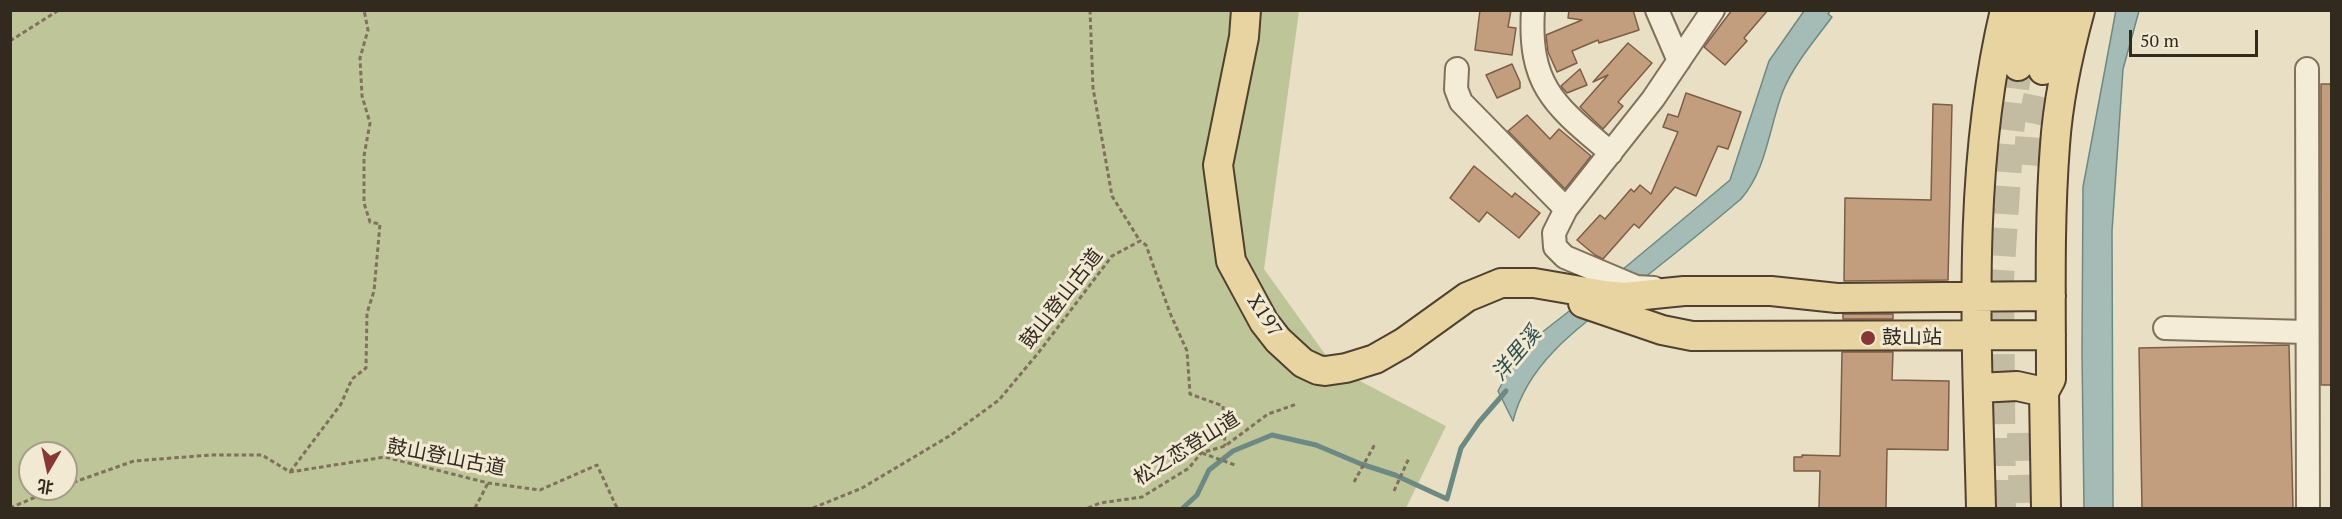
<!DOCTYPE html>
<html>
<head>
<meta charset="utf-8">
<style>
	body { margin:0 }
	#map { position:relative; width:2342px; height:519px; overflow:hidden; background:#e8dfc4; font-family:"PT Serif","Noto Sans SC",serif }
	canvas { display:block }
	.frame { position:absolute; inset:0; border:12px solid #32291f; pointer-events:none }
	.north { position:absolute; left:18px; top:441px; width:60px; height:60px; box-sizing:border-box; background:#f1e9d2; border:2px solid #a59c8a; border-radius:50%; rotate:189deg; font-size:16px; font-weight:700; line-height:24px; text-align:center; color:#32291f }
	.north::after { content:''; display:block; margin:auto; width:21px; height:27px; background:#883734; clip-path:polygon(50% 0,100% 100%,50% 72%,0 100%) }
	.scale { position:absolute; left:2129px; top:30px; width:129px; height:27px; box-sizing:border-box; border:3px solid #32291f; border-top:0; padding-left:8px; font-size:18px; line-height:21px; white-space:nowrap; color:#32291f; -webkit-text-stroke:4px #f1e9d2; paint-order:stroke }
</style>
</head>
<body>
<div id="map">
<canvas width="2342" height="519"></canvas>
<div class="frame"></div>
<div class="north">北</div>
<div class="scale">50 m</div>
</div>
<script>
const context = document.querySelector('canvas').getContext('2d');
context.lineJoin = 'round';
function fill(path, color) { context.fillStyle = color; context.fill(path, 'evenodd'); }
function stroke(path, color, width, dash) { context.strokeStyle = color; context.lineWidth = width; context.lineCap = dash ? 'butt' : 'round'; context.setLineDash(dash || []); context.stroke(path); }
function write(font, color, halo, rows, align = 'center') {
  context.font = font + ' "PT Serif","Noto Sans SC",serif'; context.lineWidth = 6; context.setLineDash([]); context.textBaseline = 'middle'; context.strokeStyle = halo; context.fillStyle = color; for (const [text, x, y, turn = 0] of rows) {
    context.save(); context.translate(x, y); context.rotate((+turn || 0) * Math.PI / 180); context.textAlign = isNaN(turn) ? turn : align; if (halo) context.strokeText(text, 0, 0); context.fillText(text, 0, 0); context.restore();
  }
}
fill(new Path2D(`
	M10,11h1289l-35,258 71,99 111,58 -40,82h-1395zM30,453h36v36h-36z`), '#bec599');
const water = new Path2D(`
	M2116,10l23,1 -16,58 -11,162 1,277h-29l-2,-155 1,-166z
	M1804,11h26l-2,3 4,3c-17,23 -38,47 -49,74 -14,36 -16,78 -42,108 -32,27 -64,53 -97,79 -50,39 -115,77 -131,143l-15,-30 19,-35 10,-12 95,-74 108,-90 39,-119z`);
fill(water, '#a5bcb6');
stroke(water, '#6d8983', 1.5);
stroke(new Path2D(`
	M1183,508l14,-13 12,-25 24,-19 39,-16 44,10 45,19 34,11 52,24 14,-51 18,-26 27,-31`), '#6d8983', 5);
const building = new Path2D(`
	M1480,10h31l-3,17 8,1 -4,27 -37,-5z
	M1569,10h64l6,20 -40,13 -1,-3 -26,11 5,12 -20,9 -9,-20 -2,-17 36,-15 -14,-2z
	M1732,10h36l-24,28 3,3 -22,24 -21,-18z
	M1628,43l24,20 -34,39 5,4 -20,23 -23,-22 28,-32 -15,7z
	M1512,64l8,18v6l-23,10 -11,-23z
	M1580,69l7,16 -20,8 -6,-7z
	M2321,84h10v301h-10z
	M1686,93l55,19 -13,37 -10,-3 -22,50 -21,-9 -36,41 -5,-4 -31,35 -8,-4 -18,-15 23,-25 5,4 26,-30 3,3 6,-7 11,9 27,-62 -15,-5 5,-13 10,3z
	M1933,104l19,1 -4,175 -104,1 1,-83 86,2z
	M1527,115l23,24 9,-10 32,27 -26,33 -57,-58z
	M1474,166l38,31 3,-4 25,20 -21,25 -32,-26 -8,10 -29,-24z
	M1843,314h50v5h-50z
	M2289,345l4,163h-151l-3,-160z
	M1842,352h51l-1,28 57,1 -1,69 -61,-1 -1,59h-67l1,-37h-26v-14h8v-2l38,1z`);
fill(building, '#c29d7e');
stroke(building, '#7d5e45', 1.5);
stroke(new Path2D(`
	M2027,165l3,-34 13,-61
	M2021,433l2,75
	M2002,508l-2,-229 10,-146 8,-67`), '#c4bba3', 28, [28, 14]);
const minor = new Path2D(`
	M1533,10c-5,78 24,97 78,143
	M1657,10l22,51
	M1457,69l-1,20 5,13 105,107
	M2307,69l1,439
	M1654,288l-18,-1 -71,-30 -10,-10 -1,-14 12,-24 87,-110 60,-89
	M2165,328l141,4`);
const major = new Path2D(`
	M1246,10l-2,27 -26,128 13,96 33,61 14,18 25,23 15,7 7,1 21,-3 29,-9 28,-16 64,-46 34,-14h33l70,12 20,2 60,-6h87l66,7 214,-2
	M2018,66l12,-56
	M2043,70l13,-60
	M1583,303l79,27 30,6 359,-1
	M1978,388l39,-2 27,6
	M1981,508c-4,-165 -15,-335 24,-498
	M2046,508l-2,-116 7,-13c0,-78 -2,-156 4,-234 3,-44 13,-91 25,-135`);
stroke(minor, '#80715c', 26);
stroke(major, '#4f4030', 32);
stroke(new Path2D(`
	M1090,10l3,78 19,108 28,45
	M10,41l49,-31
	M1202,453l33,12
	M290,472l51,-68 11,-25 14,-11 1,-55 7,-22 6,-67 -10,-2 -6,-19v-47l6,-33 -8,-27 -2,-38 8,-28 -4,-20
	M1354,482l21,-38
	M66,485l68,-24 77,-6h51l28,17 95,-15 103,26 52,7 57,-25 20,43
	M1394,491l15,-33
	M10,508l44,-19
	M475,508l13,-25
	M813,508l49,-20 89,-53 48,-35 40,-48 73,-96 28,-15 6,4 24,68 17,38 3,43 33,12 2,40
	M1088,508l12,-5 42,-6 47,-29 12,-15 24,-7 43,-32 29,-10`), '#80715c', 3, [4.5, 3]);
stroke(minor, '#f4ecd6', 22);
stroke(major, '#e7d4a0', 28);
for (const [x, y, r, color] of [
	[1868,338,8,"#883734"]
]) { const dot = new Path2D(); dot.arc(x, y, r, 0, 2 * Math.PI); context.fillStyle = color; context.fill(dot); stroke(dot, '#f1e9d2', 2); }
write('20px', '#32291f', '#f1e9d2', [
	["鼓山登山古道",1062,299,-52],
	["X197",1264,316,57],
	["松之恋登山道",1187,449,-32],
	["鼓山登山古道",446,458,11]
]);
write('20px', '#32291f', '#f1e9d2', [
	["鼓山站",1882,338]
], 'left');
write('italic 21px', '#305050', '#f1e9d2', [
	["洋里溪",1517,354,-50]
]);
</script>
</body>
</html>
